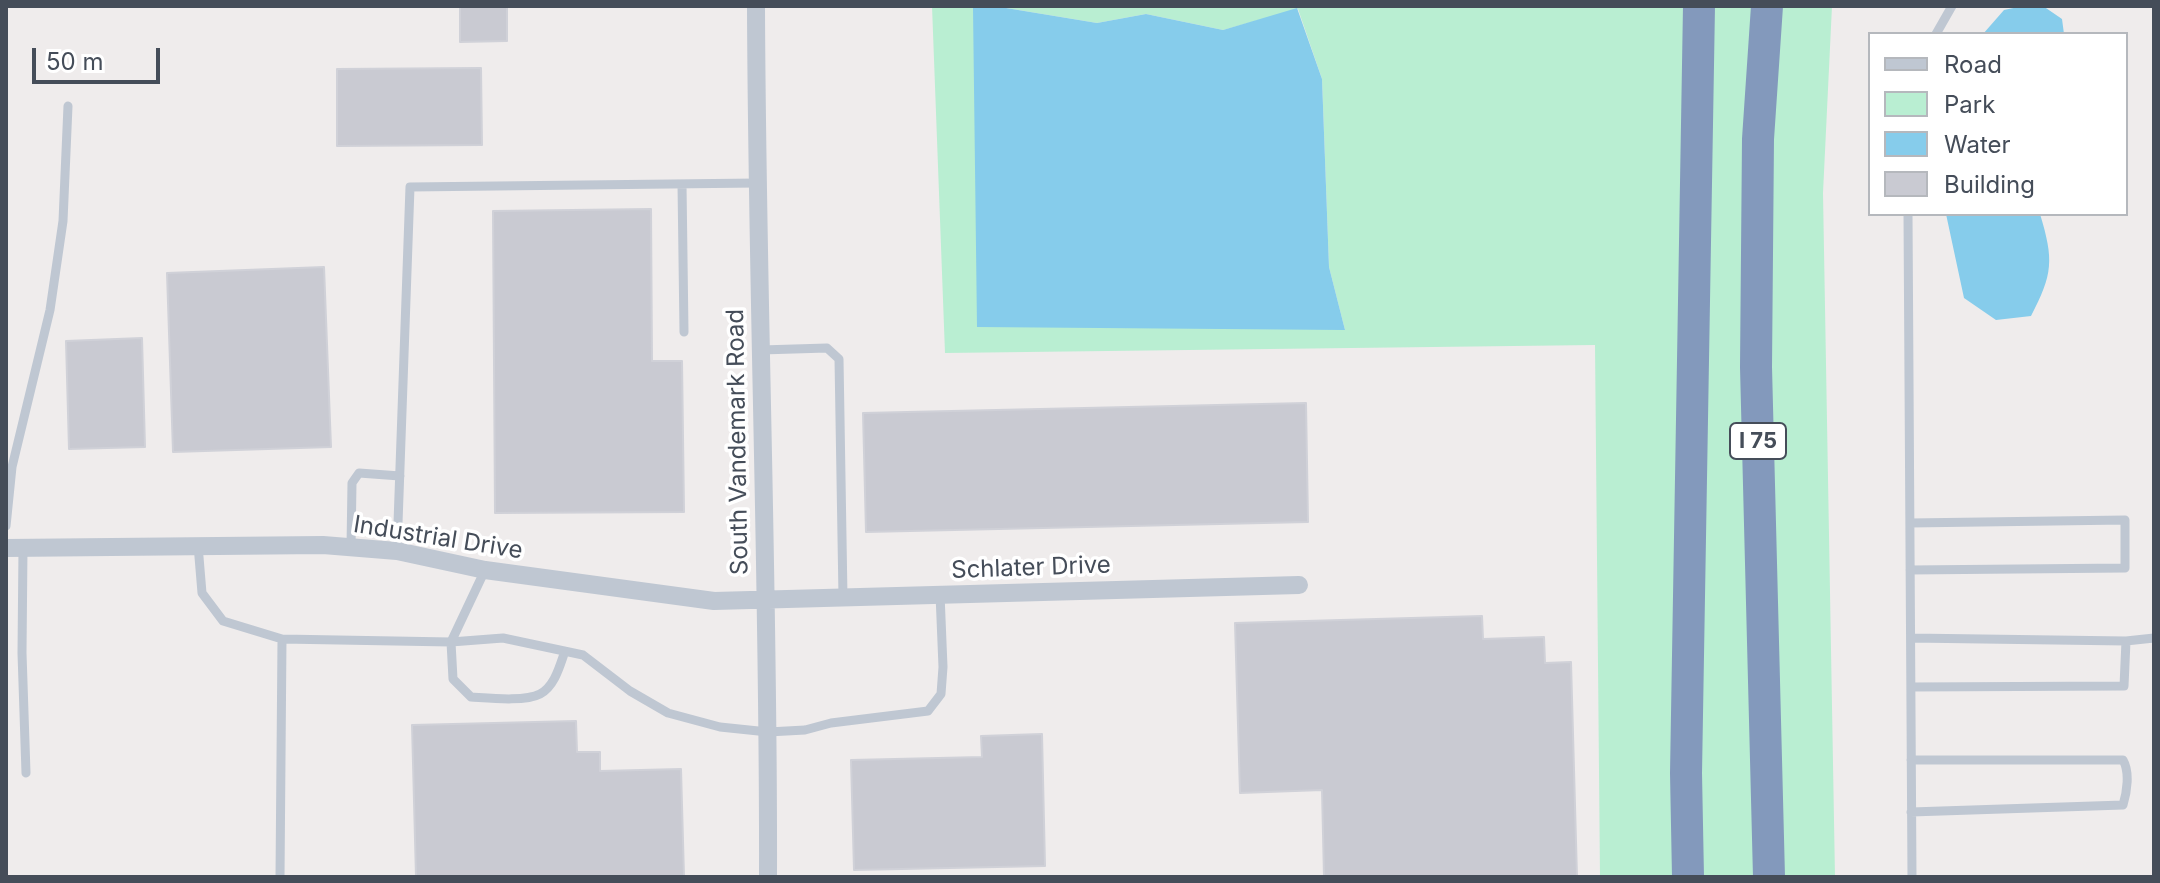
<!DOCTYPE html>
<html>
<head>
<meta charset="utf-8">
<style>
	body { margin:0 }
	#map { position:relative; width:2160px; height:883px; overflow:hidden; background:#efecec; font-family:Inter,sans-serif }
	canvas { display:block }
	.frame { position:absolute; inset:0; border:8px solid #454d59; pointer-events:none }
	.legend { position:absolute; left:1868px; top:32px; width:260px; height:184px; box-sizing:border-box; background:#fff; border:2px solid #b5b8bd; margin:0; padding:10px 14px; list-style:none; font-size:24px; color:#454d59 }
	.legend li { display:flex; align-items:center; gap:16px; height:40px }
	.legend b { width:40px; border:2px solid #b5b8bd }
	.scale { position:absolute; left:32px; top:48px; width:128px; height:36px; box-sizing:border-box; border:4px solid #454d59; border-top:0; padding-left:10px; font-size:24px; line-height:28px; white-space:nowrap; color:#454d59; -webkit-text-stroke:6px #fff; paint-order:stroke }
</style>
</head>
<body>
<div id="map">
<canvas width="2160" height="883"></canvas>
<div class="frame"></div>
<ul class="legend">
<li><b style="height:10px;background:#bfc7d2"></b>Road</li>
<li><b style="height:22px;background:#b9eed2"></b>Park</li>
<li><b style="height:22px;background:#86cceb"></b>Water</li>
<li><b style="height:22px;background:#c9cad2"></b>Building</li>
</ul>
<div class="scale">50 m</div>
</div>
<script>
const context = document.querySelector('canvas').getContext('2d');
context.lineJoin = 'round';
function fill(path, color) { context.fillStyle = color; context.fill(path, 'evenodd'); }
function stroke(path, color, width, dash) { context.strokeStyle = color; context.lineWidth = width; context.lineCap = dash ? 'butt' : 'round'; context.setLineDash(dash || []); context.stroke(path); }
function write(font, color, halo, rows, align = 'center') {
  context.font = font + ' Inter,sans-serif'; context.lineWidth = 7; context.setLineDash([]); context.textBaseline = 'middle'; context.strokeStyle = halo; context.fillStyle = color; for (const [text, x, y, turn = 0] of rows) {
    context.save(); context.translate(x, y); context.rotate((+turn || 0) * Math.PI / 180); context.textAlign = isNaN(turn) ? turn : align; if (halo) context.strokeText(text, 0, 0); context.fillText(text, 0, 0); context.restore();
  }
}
fill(new Path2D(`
	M932,6h900l-9,187 12,684h-235l-5,-532 -650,8zM1006,8l91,15 49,-9 77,16 75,-21 24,70 7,188 16,63z`), '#b9eed2');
fill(new Path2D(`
	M2023,6h20l19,13 2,15h-81l21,-24z
	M973,8h33l91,15 49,-9 77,16 74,-22 25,71 7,188 16,63 -368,-3z
	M1946,214h94c14,46 13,60 -9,102l-35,4 -32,-22z`), '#86cceb');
const building = new Path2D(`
	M460,6h47v35l-47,1z
	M481,68l1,77 -145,1v-77z
	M651,209l1,152h30l2,151 -189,1 -2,-302z
	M324,267l7,180 -158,5 -6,-179z
	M142,338l3,109 -76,2 -3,-108z
	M1306,403l2,119 -442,10 -3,-119z
	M1482,616l1,23 61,-2 1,26 26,-1 6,215h-253l-2,-87 -82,3 -5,-170z
	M576,721l1,31h23v19l81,-2 3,108h-268l-4,-152z
	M1042,734l3,132 -191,4 -3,-110 131,-3 -1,-21z`);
fill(building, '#c9cad2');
stroke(building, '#d0d1d8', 2);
stroke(new Path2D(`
	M1936,34l16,-28
	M682,184l2,148
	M1908,214l4,663
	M761,350l66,-2 12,11 4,238
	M1910,523l215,-3v48l-215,2
	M6,526l6,-59 38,-157 13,-89 5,-115
	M198,545l4,48 21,28 59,18 169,3 52,-4 80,17 47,36 38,22 52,14 48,5 37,-2 26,-7 97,-12 13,-17 2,-27 -3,-73
	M351,547l1,-64 7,-10 41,3
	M23,548l-1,105 4,120
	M397,551l13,-364 347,-4
	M485,570l-34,72 2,37 18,18c17,1 54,5 69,-3 15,-8 20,-29 25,-43
	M1911,638l215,3 28,-3
	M1911,687l213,-1 2,-45
	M1911,760h212c7,12 4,32 0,45l-212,7
	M280,877l2,-238`), '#bfc7d2', 9);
stroke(new Path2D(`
	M756,6c1,290 13,581 12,871
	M6,548l317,-3 74,6 88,19 229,31 585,-16`), '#bfc7d2', 18);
stroke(new Path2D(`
	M1767,6l-9,133 -2,228 13,510
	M1688,877l-2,-104 13,-767`), '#8399bc', 32);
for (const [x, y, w] of [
	[1758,441,56]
]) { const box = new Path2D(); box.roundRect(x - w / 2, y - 18, w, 36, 6); context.fillStyle = '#fff'; context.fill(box); stroke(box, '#454d59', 2); }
write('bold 22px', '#454d59', null, [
	["I 75",1758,441]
]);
write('24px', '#454d59', '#fff', [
	["South Vandemark Road",738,442,-91],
	["Industrial Drive",438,538,9],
	["Schlater Drive",1031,568,-2]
]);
</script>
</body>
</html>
